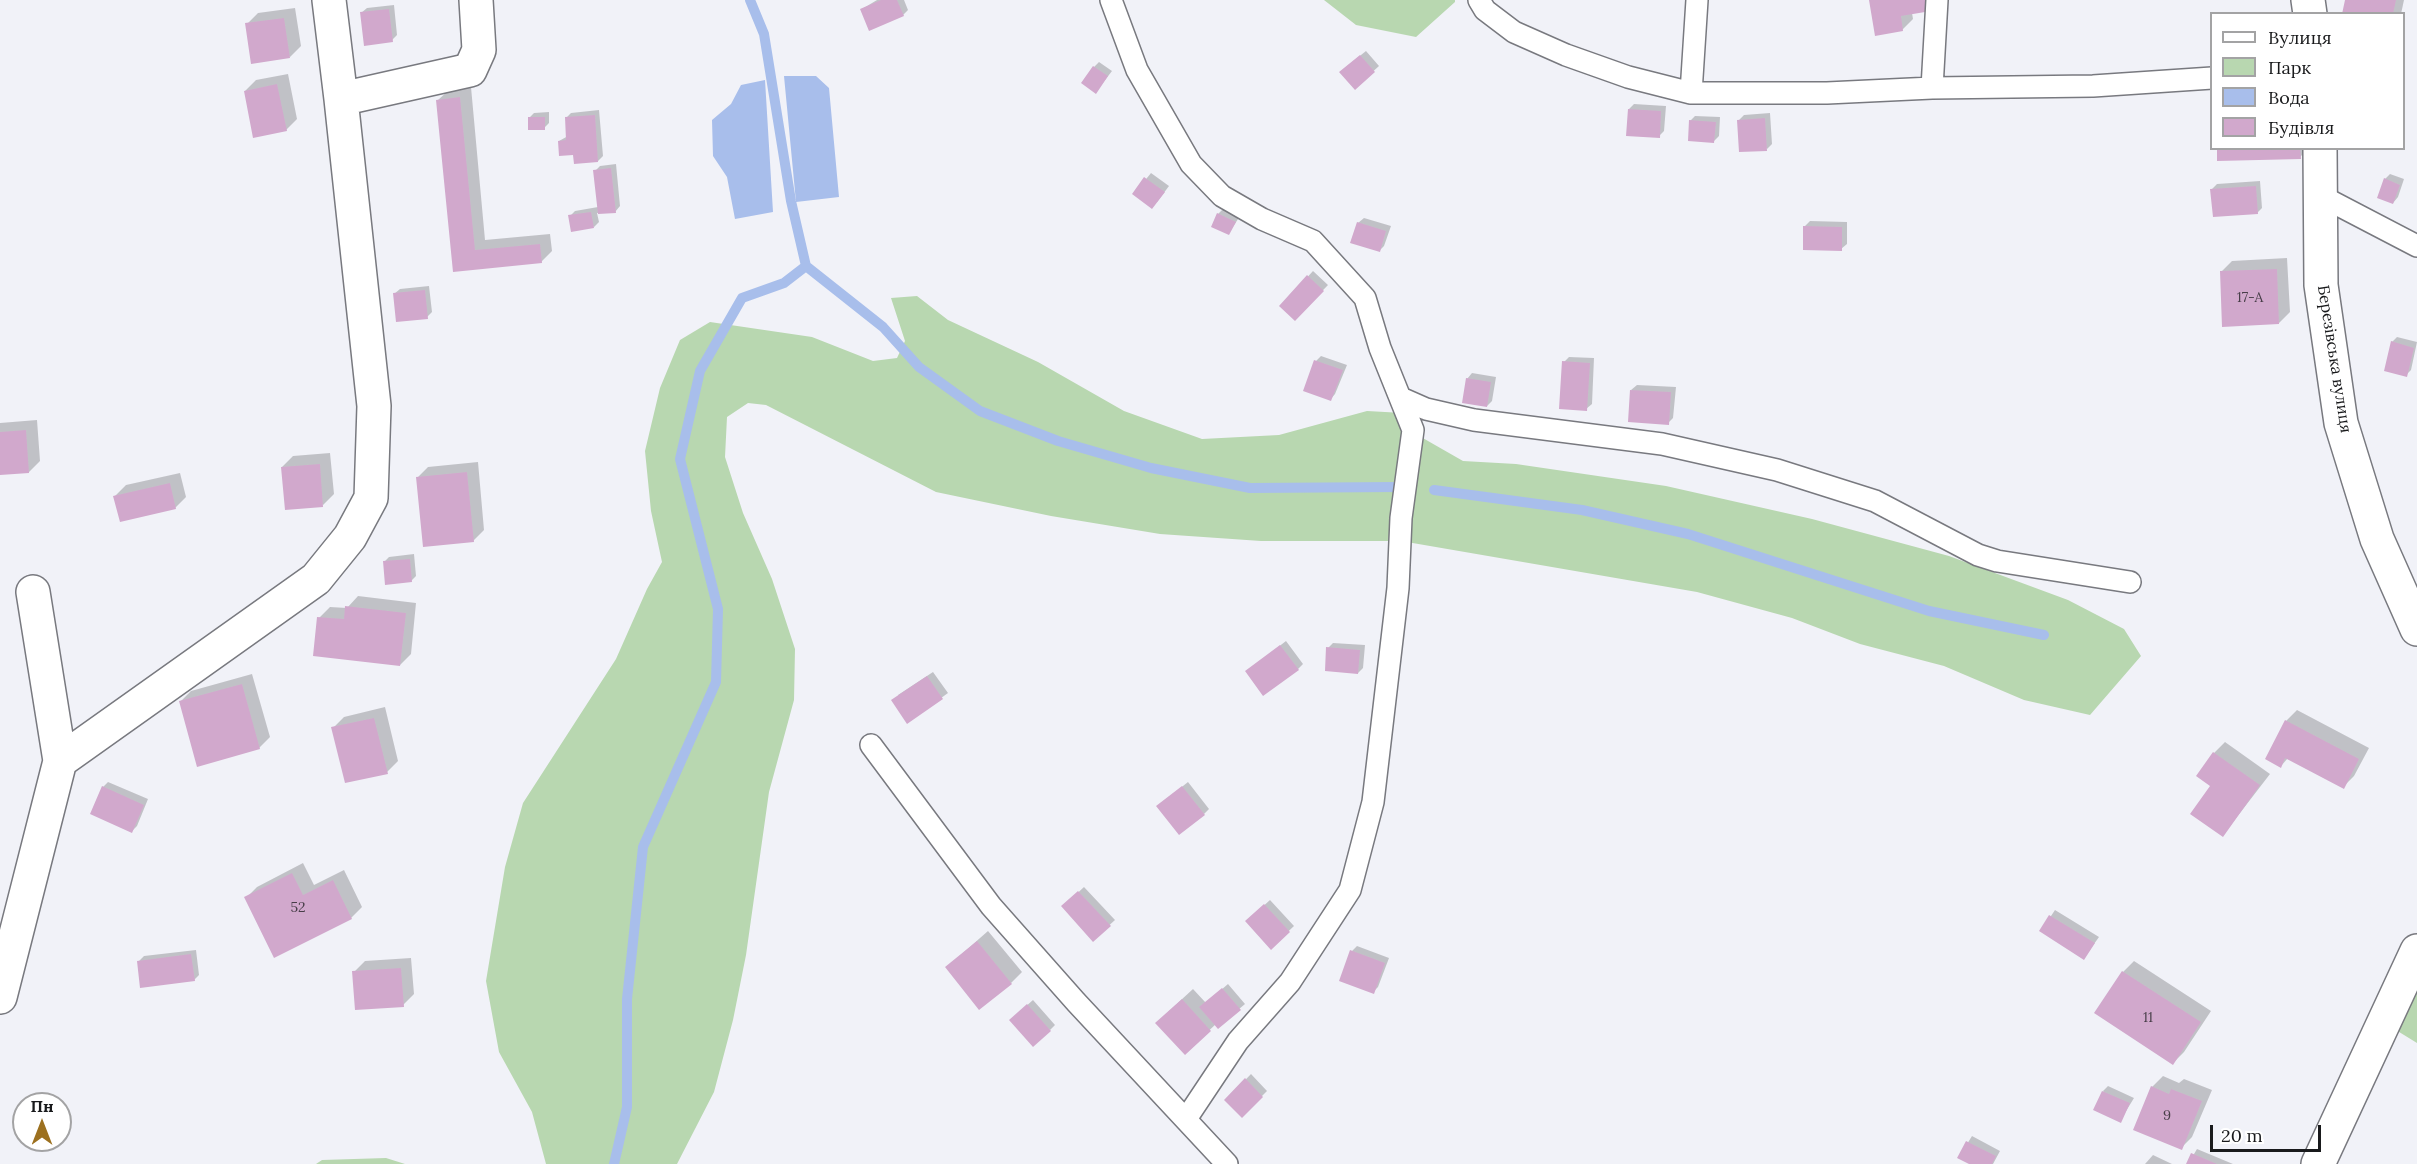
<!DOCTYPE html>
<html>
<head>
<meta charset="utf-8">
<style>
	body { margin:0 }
	#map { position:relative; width:2417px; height:1164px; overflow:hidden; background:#f1f2f8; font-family:Lora,serif }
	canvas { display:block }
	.legend { position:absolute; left:2210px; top:12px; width:195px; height:138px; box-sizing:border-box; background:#fff; border:2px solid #a3a3a4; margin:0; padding:8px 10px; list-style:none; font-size:18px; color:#191a1c }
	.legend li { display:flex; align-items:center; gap:12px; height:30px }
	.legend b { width:30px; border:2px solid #a3a3a4 }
	.north { position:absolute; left:12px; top:1092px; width:60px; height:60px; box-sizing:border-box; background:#fff; border:2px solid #a3a3a4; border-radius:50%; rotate:0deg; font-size:16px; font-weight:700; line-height:24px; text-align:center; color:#191a1c }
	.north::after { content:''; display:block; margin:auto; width:21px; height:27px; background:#9c701f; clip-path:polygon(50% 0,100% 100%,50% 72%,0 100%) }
	.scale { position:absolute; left:2210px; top:1125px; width:111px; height:27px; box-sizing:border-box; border:3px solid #191a1c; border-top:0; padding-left:8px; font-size:18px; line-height:21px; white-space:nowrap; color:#191a1c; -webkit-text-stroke:4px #fff; paint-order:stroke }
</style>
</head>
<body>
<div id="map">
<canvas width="2417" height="1164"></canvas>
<ul class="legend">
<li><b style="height:8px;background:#fff"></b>Вулиця</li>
<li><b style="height:16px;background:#b8d7b0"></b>Парк</li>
<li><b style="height:16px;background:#a8beeb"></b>Вода</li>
<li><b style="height:16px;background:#d1a8cc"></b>Будівля</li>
</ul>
<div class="north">Пн</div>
<div class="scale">20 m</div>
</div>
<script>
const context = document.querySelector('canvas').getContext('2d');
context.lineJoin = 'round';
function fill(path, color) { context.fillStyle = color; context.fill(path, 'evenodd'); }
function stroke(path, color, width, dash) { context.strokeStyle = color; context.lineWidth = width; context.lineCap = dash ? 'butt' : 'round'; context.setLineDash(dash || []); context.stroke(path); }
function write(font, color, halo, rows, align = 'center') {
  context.font = font + ' Lora,serif'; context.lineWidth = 6; context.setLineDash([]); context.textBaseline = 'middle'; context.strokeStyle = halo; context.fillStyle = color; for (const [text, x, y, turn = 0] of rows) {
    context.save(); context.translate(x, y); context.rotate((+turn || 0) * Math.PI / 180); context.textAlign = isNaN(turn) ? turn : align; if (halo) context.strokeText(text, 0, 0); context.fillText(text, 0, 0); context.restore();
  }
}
fill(new Path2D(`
	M1324,0h131v2l-39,35 -60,-12z
	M917,296l31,24 90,42 86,49 78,28 77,-4 88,-24 36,2 18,24 42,24 53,3 150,22 146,33 137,37 119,44 56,29 17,27 -51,59 -66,-15 -80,-34 -84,-22 -68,-26 -95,-26 -296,-51h-140l-101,-7 -109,-18 -115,-24 -170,-87 -18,-2 -21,14 -2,40 18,56 29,66 23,70 -1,51 -25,92 -23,163 -13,65 -19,72 -37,72h-131l-14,-52 -33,-60 -13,-71 19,-114 18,-64 93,-144 31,-70 15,-27 -11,-51 -6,-60 15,-63 20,-48 30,-18 102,15 61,24 24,-3 8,-17 -14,-43z
	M2417,943v100l-39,-24z
	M386,1158l19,6h-89l6,-4z`), '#b8d7b0');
fill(new Path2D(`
	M784,76h32l13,12 10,109 -43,5z
	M765,80l8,132 -38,7 -8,-42 -14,-21 -1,-36 19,-16 10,-19z`), '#a8beeb');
fill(new Path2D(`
	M877,0h27l4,10 -5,5 -41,-6z
	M1871,0l41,13 1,6 -11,11z
	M2347,0h57l-3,14h-58z
	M394,5l3,30 -5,5 -31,-27 6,-5z
	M295,8l6,38 -11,11 -43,-33 11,-11z
	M1366,51l13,15 -24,22 -9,-21z
	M1099,62l13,9 -16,21 -2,-25z
	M288,74l9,45 -11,11 -41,-39 11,-11z
	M471,87l14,153 65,-6 2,17 -11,11 -87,8 -16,-170 11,-10z
	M1634,104l32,2 -2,25 -5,5 -30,-27z
	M599,110l4,46 -5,5 -23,-8 -16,-12 9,-5 -2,-18 5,-5z
	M549,112v11l-5,5 -15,-10 5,-5z
	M1770,113l2,31 -5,5 -28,-29 5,-5z
	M1695,116l25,1 -1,19 -5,5 -24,-20z
	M2219,148h90l-9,9z
	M616,164l4,42 -5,6 -18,1 2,9 -5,5 -24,-11 5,-5 23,-4 -3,-36 5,-5z
	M1151,173l18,13 -12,16 -23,-8z
	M2390,174l14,5 -6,18 -5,6 -8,-24z
	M2260,181l2,27 -5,5 -45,-24 5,-5z
	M1223,209l17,7 -11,17 -11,-19z
	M1364,218l27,8 -7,20 -5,5 -21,-28z
	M1810,221l37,1v22l-6,5 -37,-22z
	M2287,258l3,54 -11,11 -58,-51 11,-11z
	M1313,271l15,14 -33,34 -14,-13z
	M429,286l3,26 -5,5 -33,-23 6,-5z
	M2397,337l20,5 -6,28 -5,5 -14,-33z
	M1321,356l26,9 -12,29 -5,6 -14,-39z
	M1569,357l25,1 -2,46 -6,5 -22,-47z
	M1472,373l24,4 -4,24 -5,5 -20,-27z
	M1637,385l39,2 -3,31 -5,5 -37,-33z
	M37,420l3,41 -11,11 -29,2v-51z
	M330,453l4,41 -11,11 -41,-38 11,-11z
	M478,462l6,68 -11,11 -56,-63 11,-11z
	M180,473l6,24 -11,11 -60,-12 11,-11z
	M414,554l2,22 -5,5 -27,-19 5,-5z
	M358,596l58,7 -5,51 -11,11 -81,-47 11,-11 17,1z
	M1286,641l17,23 -5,5 -51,2z
	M1333,643l32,2 -2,23 -5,5 -30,-25z
	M933,672l15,21 -40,29 -10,-27z
	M252,674l18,63 -11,11 -79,-46 11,-11z
	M385,707l13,54 -11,11 -54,-44 11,-11z
	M2297,710l72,38 -15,28 -11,11 -55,-29 -7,8 5,-45z
	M2225,742l45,32 -47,61 -10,-49 1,-33z
	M108,782l40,17 -11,27 -5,5 -29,-44z
	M1188,782l21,27 -5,5 -41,-12z
	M303,863l11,22 30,-15 18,37 -11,11 -105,-20 11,-11z
	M1084,887l31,33 -22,20 -25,-38z
	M1270,900l24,26 -23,22 -24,-27z
	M2055,910l44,27 -15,21 -43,-27z
	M988,931l34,41 -11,11 -64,-16z
	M1357,946l32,12 -11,29 -5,5 -21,-41z
	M196,950l3,25 -5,5 -55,-19 5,-5z
	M411,958l3,36 -11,11 -49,-33 11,-11z
	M2134,961l77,50 -27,41 -11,11 -77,-50 27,-41z
	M1228,984l17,20 -27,23 -2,-3 -31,29 -17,-41 25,-23 13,14z
	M1033,1000l22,25 -5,5 -34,-15z
	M1251,1074l16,17 -25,25 -16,-16z
	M2163,1076l16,7 5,-4 28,11 -20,47 -11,11 -29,-61z
	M2108,1086l26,12 -14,23 -17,-30z
	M1972,1136l28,15 -7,13h-21l-13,-7z
	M2197,1149l36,15h-45z
	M2153,1155l19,9h-27z`), '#0003');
stroke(new Path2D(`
	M806,266l77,61 36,40 61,44 78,30 93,27 99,20 149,-1
	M1434,490l148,20 106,24 241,77 115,24
	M614,1164l13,-57v-108l16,-152 73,-165 2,-73 -38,-150 20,-88 42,-73 42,-15 22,-17 -15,-65 -27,-167 -14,-34`), '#a8beeb', 10);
fill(new Path2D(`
	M881,0h16l7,16 -35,15 -9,-22z
	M1869,0h60l2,11 -30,5 2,15 -28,5z
	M2345,0h51l-3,14h-51z
	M389,9l4,33 -29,4 -4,-34z
	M284,18l6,40 -39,6 -6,-41z
	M1360,55l15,17 -20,18 -16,-18z
	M1093,66l15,10 -12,18 -15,-11z
	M277,84l10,47 -34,7 -9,-47z
	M460,97l15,153 65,-6 2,19 -89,9 -17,-172z
	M1628,109l33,2 -1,27 -34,-2z
	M595,115l3,47 -24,2 -1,-9 -14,1 -1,-15 8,-1 -1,-23z
	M528,117h17v13h-17z
	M1765,118l2,33 -28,1 -2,-32z
	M1689,120l27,2 -2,21 -26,-2z
	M2217,148h83l1,11 -84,2z
	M611,168l5,45 -18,1 -5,-44z
	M1144,177l21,15 -13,17 -20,-15z
	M2384,178l16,7 -7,19 -16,-6z
	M2256,186l2,28 -45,3 -3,-28z
	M591,212l3,16 -23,4 -3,-17z
	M1217,213l19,9 -7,13 -18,-8z
	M1357,222l29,9 -6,21 -30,-9z
	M1803,226l39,1v24l-39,-1z
	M2277,269l2,55 -57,3 -2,-56z
	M1307,275l17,16 -29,30 -16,-15z
	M425,290l3,29 -32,3 -3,-29z
	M2391,341l23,7 -7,29 -23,-6z
	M1314,360l29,10 -12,31 -28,-10z
	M1562,361l28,2 -3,48 -28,-2z
	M1466,378l25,4 -4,25 -25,-4z
	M1630,390l41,2 -2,33 -41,-3z
	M26,430l3,43 -29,2v-43z
	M320,464l3,43 -38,3 -4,-43z
	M467,472l7,70 -51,5 -7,-70z
	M170,483l6,26 -56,13 -7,-26z
	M410,559l2,23 -27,3 -2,-24z
	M345,606l61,7 -6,53 -87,-10 4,-39 27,2z
	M1280,645l19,25 -36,26 -18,-25z
	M1326,647l34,3 -2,24 -33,-3z
	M927,676l16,23 -36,25 -16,-24z
	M242,684l18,65 -63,18 -18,-66z
	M374,718l14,56 -43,9 -14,-56z
	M2285,720l74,39 -15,30 -59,-31 -4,10 -16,-9z
	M2213,752l47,33 -37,52 -33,-23 20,-28 -14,-10z
	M102,786l42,19 -12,28 -42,-19z
	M1182,786l23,29 -26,20 -23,-29z
	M292,873l11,22 30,-15 19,39 -78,39 -30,-61z
	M1078,891l33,35 -18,16 -32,-36z
	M1264,904l26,28 -19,18 -26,-29z
	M2049,915l46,28 -11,17 -45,-29z
	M977,941l35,43 -33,26 -34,-43z
	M1350,950l35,13 -11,31 -35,-13z
	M191,954l4,27 -55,7 -3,-27z
	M401,968l3,39 -49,3 -3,-39z
	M2122,971l79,51 -28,43 -79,-52z
	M1222,988l19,22 -23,19 -19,-22z
	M1182,999l29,32 -26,24 -30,-32z
	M1027,1004l24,27 -18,16 -24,-27z
	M1245,1078l18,19 -21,21 -18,-18z
	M2151,1086l18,8 2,-5 31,12 -20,49 -49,-20z
	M2102,1091l28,12 -9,20 -28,-13z
	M1966,1141l30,15 -4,8h-23l-12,-6z
	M2191,1153l26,11h-31z`), '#d1a8cc');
const service = new Path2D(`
	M1111,0l26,70 54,94 31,32 40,23 51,22 52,57 15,50 33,82 -12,88 -3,70 -25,214 -23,88 -60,92 -52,59 -52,78
	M1479,0l6,10 29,22 52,23 62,22 63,16h136l105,-5 161,-2 119,-8
	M1932,88l5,-88
	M1691,93l6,-93
	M2321,196l96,50
	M1401,398l25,11 48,11 188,24 115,26 98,31 103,54 19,6 133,21
	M871,745l120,161 85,96 151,162`);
const minor = new Path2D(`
	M329,0l12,99
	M2308,0l2,14
	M2320,148l1,137 20,138 36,116 40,90
	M33,592l27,169
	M0,997l60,-236 256,-182 34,-42 21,-39 3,-92 -33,-307 129,-29 9,-20 -3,-50
	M2318,1164l99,-213`);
stroke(service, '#78797f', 24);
stroke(minor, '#78797f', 36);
stroke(service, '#fff', 21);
stroke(minor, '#fff', 33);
write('14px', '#473e48', null, [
	["17-А",2250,298],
	["52",298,908],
	["11",2148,1018],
	["9",2167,1116]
]);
write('16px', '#191a1c', '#fff', [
	["Березівська вулиця",2334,359,81]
]);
</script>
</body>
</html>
